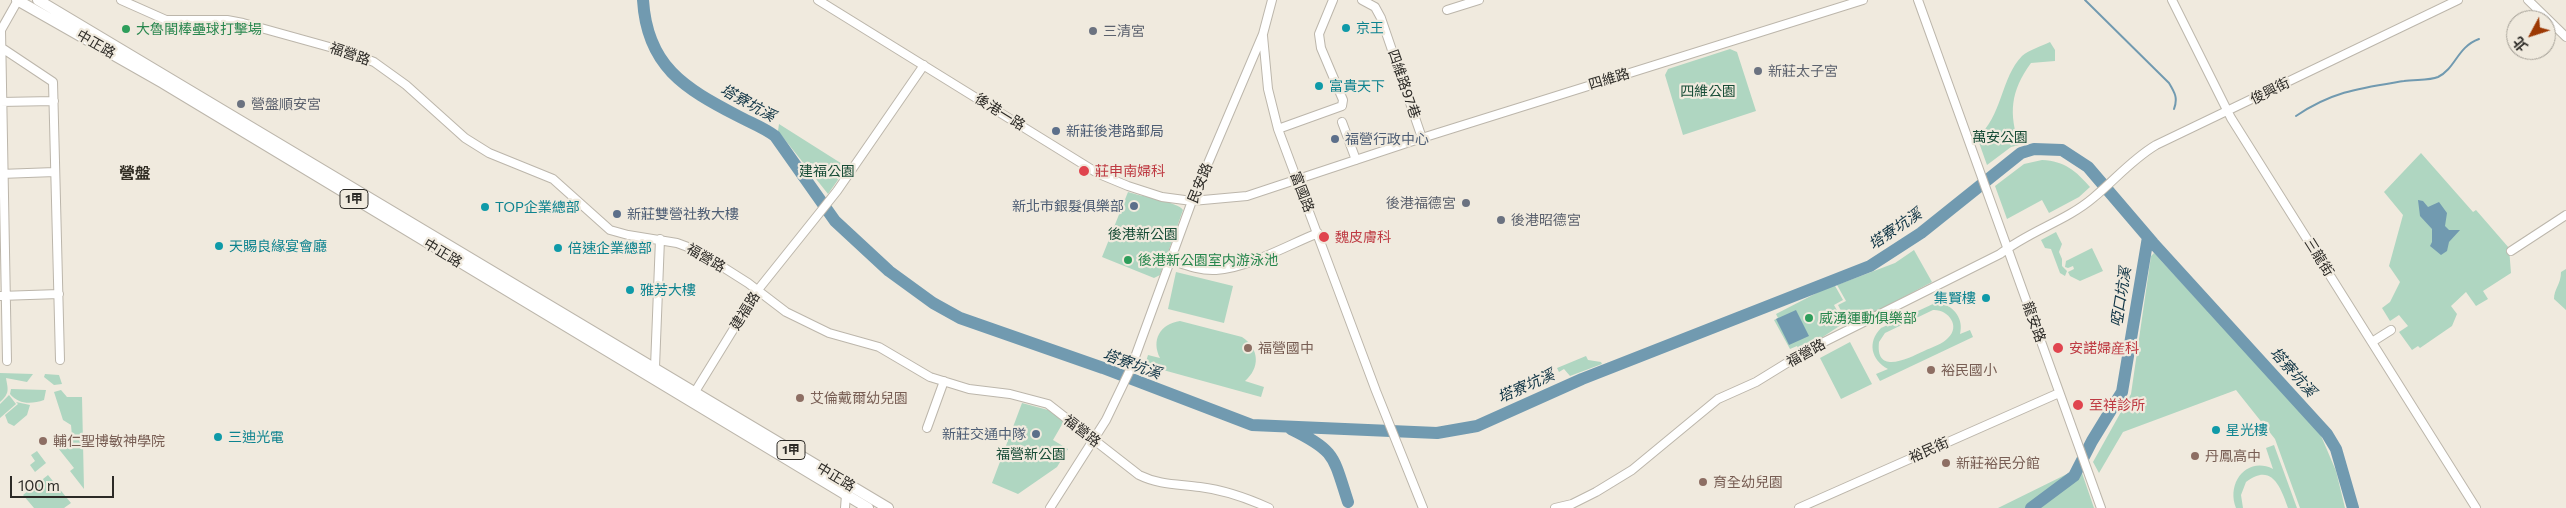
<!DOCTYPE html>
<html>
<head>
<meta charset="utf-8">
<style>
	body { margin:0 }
	#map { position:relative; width:2566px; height:508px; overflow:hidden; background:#f0eade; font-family:Commissioner,"Noto Sans TC",sans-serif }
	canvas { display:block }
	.north { position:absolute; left:2506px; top:10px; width:50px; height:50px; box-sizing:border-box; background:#f0eade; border:1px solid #a29d94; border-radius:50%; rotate:230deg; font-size:14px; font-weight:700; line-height:20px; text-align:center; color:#2c2a26 }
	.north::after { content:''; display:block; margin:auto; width:18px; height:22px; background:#9d3904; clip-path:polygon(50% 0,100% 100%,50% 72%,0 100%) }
	.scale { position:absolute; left:10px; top:476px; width:104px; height:22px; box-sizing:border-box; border:2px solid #2c2a26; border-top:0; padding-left:6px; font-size:15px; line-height:18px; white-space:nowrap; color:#2c2a26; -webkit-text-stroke:4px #f0eade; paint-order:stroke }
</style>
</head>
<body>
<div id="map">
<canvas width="2566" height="508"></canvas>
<div class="north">北</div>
<div class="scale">100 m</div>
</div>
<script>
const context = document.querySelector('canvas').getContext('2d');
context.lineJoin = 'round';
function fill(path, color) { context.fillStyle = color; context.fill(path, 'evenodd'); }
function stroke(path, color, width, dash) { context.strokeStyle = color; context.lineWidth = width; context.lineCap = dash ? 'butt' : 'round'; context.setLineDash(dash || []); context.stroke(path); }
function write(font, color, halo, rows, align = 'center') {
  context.font = font + ' Commissioner,"Noto Sans TC",sans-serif'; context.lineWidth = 4.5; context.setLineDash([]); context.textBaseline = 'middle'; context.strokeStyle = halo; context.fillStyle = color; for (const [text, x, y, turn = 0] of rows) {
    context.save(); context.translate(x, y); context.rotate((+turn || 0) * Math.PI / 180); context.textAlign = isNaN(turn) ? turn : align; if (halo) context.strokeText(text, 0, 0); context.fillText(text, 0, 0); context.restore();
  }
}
fill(new Path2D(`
	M2050,42l5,8v11l-24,2c-21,29 -22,50 -12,82l-8,2 -24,18 -10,-28c25,-19 24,-60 45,-81 7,-6 20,-10 28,-14z
	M1730,49l7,3 19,59 -73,24 -18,-60 3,-6z
	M779,124l68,43 -19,27 -50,-63z
	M2421,153l52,59 3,-2 33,38 2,25 -28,18 5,8 -12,7 -10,-14 -15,14 6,8 -5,12 -32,22 -2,-2 -6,4 -13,-18 9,-6 -9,-11 -9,6 -8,-13 8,-6 10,-20 -11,-16 14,-51 -19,-23z
	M2042,160c23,1 34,11 48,27l-11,10 -30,16 -7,-13 -35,19 -12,-33 29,-22z
	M1128,192c11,4 51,10 55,18l-23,65 -6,3 -52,-21z
	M2056,232l6,12 -3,8 3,7v7l5,5 -2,5 -5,-3 -9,-24 -6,-1 -4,-8z
	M2092,248l11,23 -23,10 -10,-5 -2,-4 6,-3 -1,-3 -5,2 -3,-1 1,-6z
	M1914,250l18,32 -83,44 -11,-21 8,-4 -9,-16 58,-22z
	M2154,253l165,178 17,40 9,37h-45l-25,-69 -39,-49 -113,42 -24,41 -6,-11 38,-68 20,-138z
	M2566,269v41l-12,-11c0,-10 7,-15 7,-27z
	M1176,272l57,14 -9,37 -56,-14z
	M1834,284l9,16 -9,5 10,18 -44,29 -3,-6 -7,3 -16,-29 4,-2 -2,-4z
	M1940,303c14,3 24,16 20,31l10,-4 3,7 -93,44 -4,-7 12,-5c-17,-9 -21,-27 -7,-41l52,-24zM1933,310c15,-1 28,16 15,28 -5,6 -16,9 -24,13 -15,7 -49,25 -45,-9l6,-9z
	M1180,321l62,16c18,12 18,31 3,44l19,6 -3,10 -116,-32 3,-10 12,3c-9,-18 0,-34 20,-37z
	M1850,342l22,42 -31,15 -21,-41z
	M1586,356l2,4 13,2 1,2 -32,12 -6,-7 -5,3 -2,-4z
	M0,373l33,1 -6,8 -21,-4c2,12 4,15 -6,24z
	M45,374l14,1 3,9 -8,1 -10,-8z
	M11,389l35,1 -2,10c-12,4 -25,5 -34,-6z
	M61,390l6,7h15l2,92 -14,-18 4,-3 -16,-20 14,-12 -1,-11 -8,-5 -9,-28z
	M9,395l7,9 -16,14v-14z
	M16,402l14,3 -3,10 -13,11 -6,-3 -3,-8 13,-11z
	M1022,403l26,7 16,11 -11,19 15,9 -11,18 -39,27 -26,-11z
	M2274,445l23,63h-9c-7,-20 -16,-46 -42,-26l-5,13 2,13h-7c-10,-25 11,-52 37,-39l-7,-21z
	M37,451l9,12 -11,9 -5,-7 5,-4 -4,-6z
	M2069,473l-2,6 -26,18 4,6 28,-20 9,-10 12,35h-96z
	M48,475l23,28 -7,5h-30l-11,-13z`), '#afd6c1');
fill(new Path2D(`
	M2418,200l5,1 5,6 11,-5 8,11 -2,13 4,4h11l-11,12 -2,9 -6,4 -11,-9 2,-4v-13l-12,-13z
	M1796,310l13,26 -20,9 -13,-26z`), '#719ab0');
stroke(new Path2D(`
	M2085,0l84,83c6,10 9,15 5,26
	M2296,116c37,-25 65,-28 108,-35 10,-2 25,0 34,-4 18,-9 19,-30 41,-38`), '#719ab0', 2);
stroke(new Path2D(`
	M643,0c4,66 41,88 95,116 13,7 25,11 37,20l60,85 54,50 44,32 27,15 143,50 149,57 185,8 40,-7 105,-47 288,-113 51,-33 100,-80 13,-4 28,1 26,17 65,76 174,191 9,15 17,59
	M1291,429c45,22 42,27 57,73
	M2031,508l43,-32 18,-35 30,-49 26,-155`), '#719ab0', 12);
const minor = new Path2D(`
	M121,0l45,20h61l16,3 108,30 23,9 32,23 59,53 24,15 64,26 57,51 18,5 49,8 19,7 52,33 38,29 43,21 50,14 51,30 39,12 41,5 38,10 91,71c20,10 40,9 61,12 24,3 47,11 69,21
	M818,0l281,174 29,12 34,11 30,4 55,-5 175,-58 441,-138
	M1362,0l13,7 6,11 41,120
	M1918,0l183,508
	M2172,0l59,118 245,390
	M2528,0l38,37
	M1447,10l32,-10
	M1263,36l5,53 10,40 98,262 47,117
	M2,48l51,34 7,278
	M0,102l54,-1
	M1342,122l14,38
	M1278,129l64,-23 1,-6 -22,-52 -2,-14 14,-34
	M0,174l55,-2
	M2511,251l55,-36
	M1170,260c15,5 30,11 46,10 32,-2 72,-25 102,-37
	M0,296l59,-2
	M2372,342l19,-12
	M7,361l-6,-331 17,-30
	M655,367l5,-128
	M693,395l64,-104 80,-100 87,-126
	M927,428l17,-47
	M845,508l1,-13
	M1050,508l56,-88 25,-52 61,-167 71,-167 9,-34
	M1555,508l17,-4 24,-12 36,-22 86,-71 38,-17 52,-32 192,-96c29,-23 66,-33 93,-56 22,-18 38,-38 63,-53l302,-145
	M1799,508l260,-115`);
const major = new Path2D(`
	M17,0l146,83 705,425
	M38,0l850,508`);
stroke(minor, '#bcb6ab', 10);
stroke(major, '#bcb6ab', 12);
stroke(minor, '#fff', 8);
stroke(major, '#fff', 10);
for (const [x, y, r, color] of [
	[1346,28,5,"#0f9aa8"],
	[126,29,5,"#2e9e5b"],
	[1093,31,5,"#6b7280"],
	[1758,71,5,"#6b7280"],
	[1319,86,5,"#0f9aa8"],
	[241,104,5,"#6b7280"],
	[1056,131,5,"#5c6f8a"],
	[1335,139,5,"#5c6f8a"],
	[1084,171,6,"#e0444e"],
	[1466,203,5,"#6b7280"],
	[1134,206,5,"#5c6f8a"],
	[485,207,5,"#0f9aa8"],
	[617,214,5,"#5c6f8a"],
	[1501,220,5,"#6b7280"],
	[1324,237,6,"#e0444e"],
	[219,246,5,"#0f9aa8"],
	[558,248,5,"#0f9aa8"],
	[1128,260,5,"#2e9e5b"],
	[630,290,5,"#0f9aa8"],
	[1986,298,5,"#0f9aa8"],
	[1809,318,5,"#2e9e5b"],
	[1248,348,5,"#8d6e63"],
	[2058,348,6,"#e0444e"],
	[1931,370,5,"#8d6e63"],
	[800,398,5,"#8d6e63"],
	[2078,405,6,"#e0444e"],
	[2216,430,5,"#0f9aa8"],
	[1036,434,5,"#5c6f8a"],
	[218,437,5,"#0f9aa8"],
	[43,441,5,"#8d6e63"],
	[2195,456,5,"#8d6e63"],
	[1946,463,5,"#8d6e63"],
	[1703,482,5,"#8d6e63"]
]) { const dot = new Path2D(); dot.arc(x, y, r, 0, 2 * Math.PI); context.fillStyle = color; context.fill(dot); stroke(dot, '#f0eade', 2); }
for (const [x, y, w] of [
	[354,199,28],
	[791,450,28]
]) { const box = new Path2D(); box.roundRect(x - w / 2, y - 9.5, w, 19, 4); context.fillStyle = '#f0eade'; context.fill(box); stroke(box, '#2c2a26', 1); }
write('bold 12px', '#2c2a26', null, [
	["1甲",354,199],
	["1甲",791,450]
]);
write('14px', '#0d838f', '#f0eade', [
	["京王",1356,28],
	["富貴天下",1329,86],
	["TOP企業總部",495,207],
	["天賜良緣宴會廳",229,246],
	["倍速企業總部",568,248],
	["雅芳大樓",640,290],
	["集賢樓",1976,298,"right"],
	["星光樓",2226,430],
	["三迪光電",228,437]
], 'left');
write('14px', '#27864d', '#f0eade', [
	["大魯閣棒壘球打擊場",136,29],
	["後港新公園室内游泳池",1138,260],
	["威湧運動俱樂部",1819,318]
], 'left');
write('14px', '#5b616d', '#f0eade', [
	["三清宮",1103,31],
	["新莊太子宮",1768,71],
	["營盤順安宮",251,104],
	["後港福德宮",1456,203,"right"],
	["後港昭德宮",1511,220]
], 'left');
write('14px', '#2c2a26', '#f0eade', [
	["中正路",96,44,30],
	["福營路",350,54,19],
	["四維路",1609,79,-17],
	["四維路97巷",1404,84,71],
	["俊興街",2270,91,-26],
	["後港一路",1000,112,32],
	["民安路",1200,183,-68],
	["富國路",1302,192,69],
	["中正路",443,253,31],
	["三龍街",2319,257,58],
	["福營路",706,258,30],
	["建福路",745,311,-58],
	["龍安路",2034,322,70],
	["福營路",1806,353,-29],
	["福營路",1082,431,38],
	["裕民街",1929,450,-24],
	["中正路",836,477,31]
]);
write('14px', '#174c36', '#f0eade', [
	["四維公園",1708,91],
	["萬安公園",2000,137],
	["建福公園",827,171],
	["後港新公園",1143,234],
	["福營新公園",1031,454]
]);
write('14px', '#4e5e75', '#f0eade', [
	["新莊後港路郵局",1066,131],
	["福營行政中心",1345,139],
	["新北市銀髮俱樂部",1124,206,"right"],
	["新莊雙營社教大樓",627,214],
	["新莊交通中隊",1026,434,"right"]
], 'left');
write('14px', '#be3a42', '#f0eade', [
	["莊申南婦科",1095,171],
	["魏皮膚科",1335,237],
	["安諾婦産科",2069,348],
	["至祥診所",2089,405]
], 'left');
write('14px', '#785e54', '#f0eade', [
	["福營國中",1258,348],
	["裕民國小",1941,370],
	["艾倫戴爾幼兒園",810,398],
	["輔仁聖博敏神學院",53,441],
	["丹鳳高中",2205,456],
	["新莊裕民分館",1956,463],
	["育全幼兒園",1713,482]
], 'left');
write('italic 15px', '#0e3344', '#f0eade', [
	["塔寮坑溪",748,103,29],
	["塔寮坑溪",1895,229,-34],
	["啞口坑溪",2121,297,-81],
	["塔寮坑溪",1132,364,20],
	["塔寮坑溪",2293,372,48],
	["塔寮坑溪",1526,386,-24]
]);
write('bold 16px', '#302c23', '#f0eade', [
	["營盤",135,174]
]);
</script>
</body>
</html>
